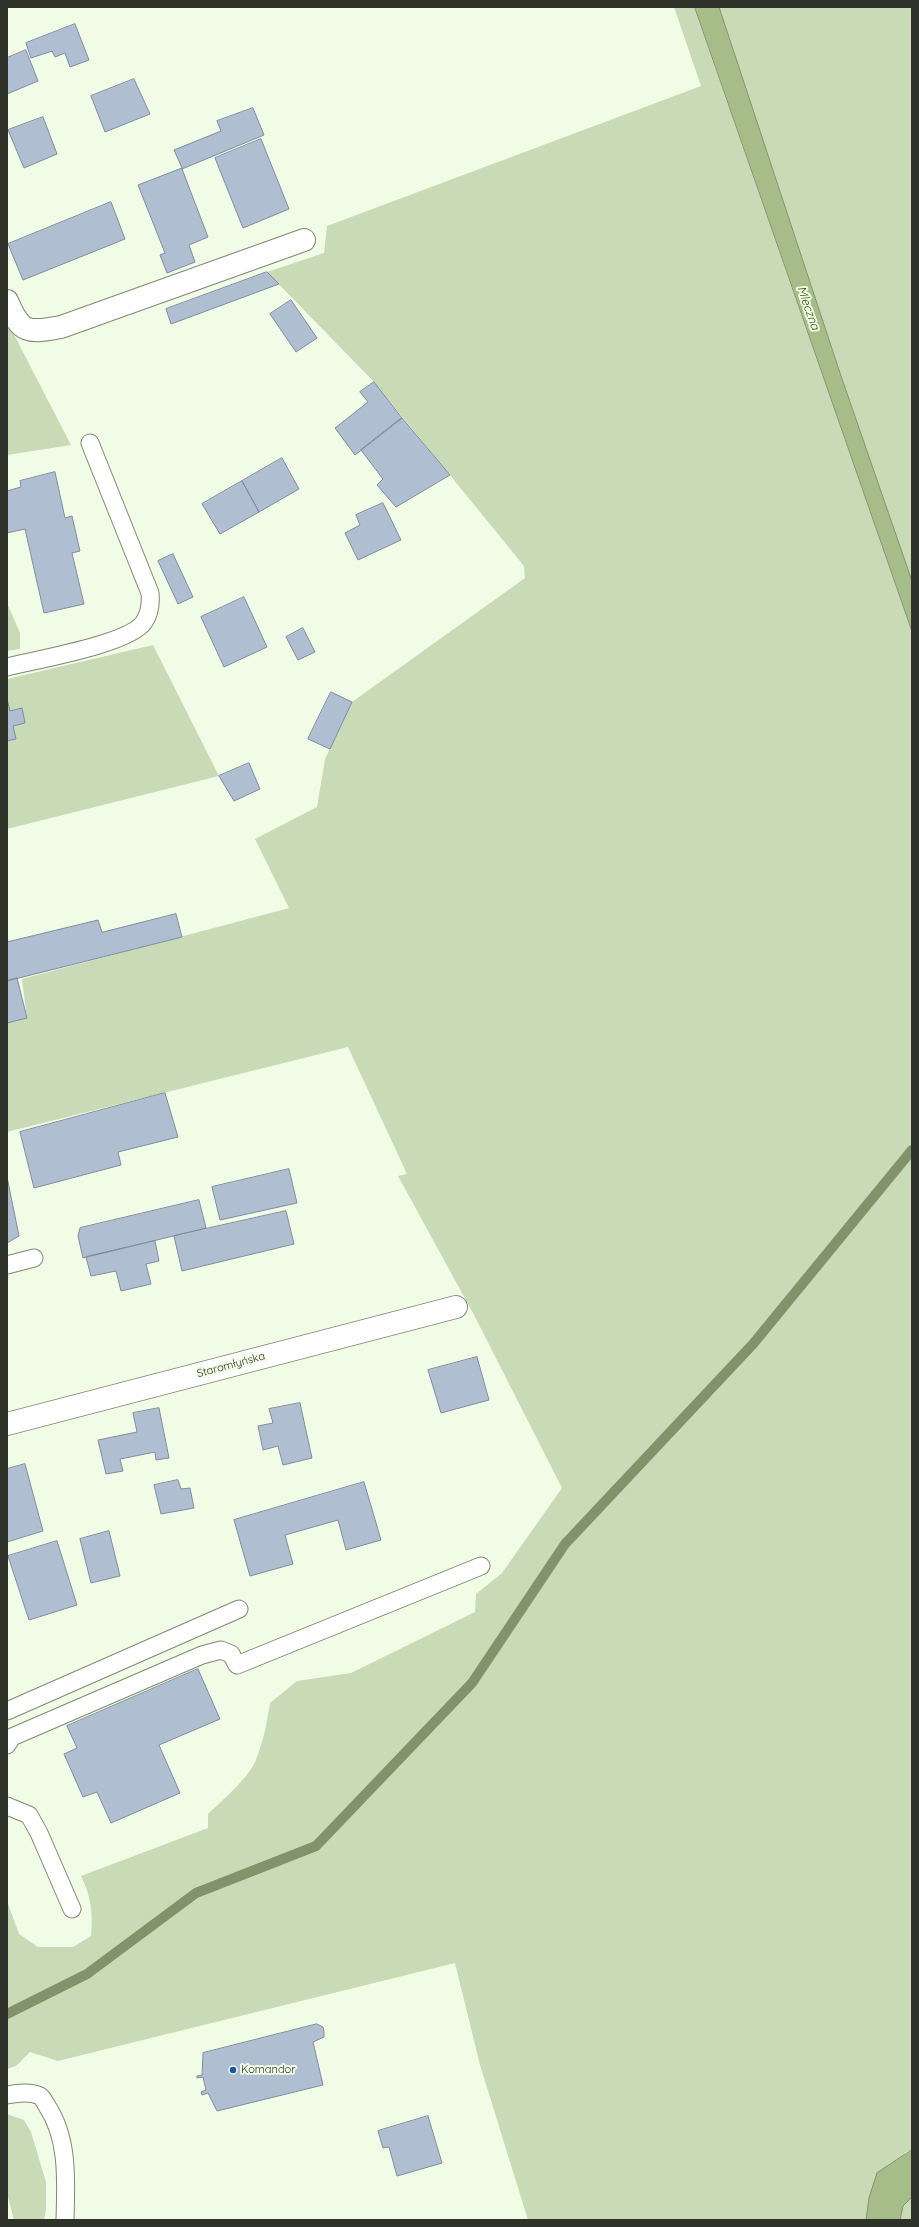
<!DOCTYPE html>
<html>
<head>
<meta charset="utf-8">
<style>
	body { margin:0 }
	#map { position:relative; width:919px; height:2227px; overflow:hidden; background:#f1fce6; font-family:Quicksand,sans-serif }
	canvas { display:block }
	.frame { position:absolute; inset:0; border:8px solid #2e3229; pointer-events:none }
</style>
</head>
<body>
<div id="map">
<canvas width="919" height="2227"></canvas>
<div class="frame"></div>
</div>
<script>
const context = document.querySelector('canvas').getContext('2d');
context.lineJoin = 'round';
function fill(path, color) { context.fillStyle = color; context.fill(path, 'evenodd'); }
function stroke(path, color, width, dash) { context.strokeStyle = color; context.lineWidth = width; context.lineCap = dash ? 'butt' : 'round'; context.setLineDash(dash || []); context.stroke(path); }
function write(font, color, halo, rows, align = 'center') {
  context.font = font + ' Quicksand,sans-serif'; context.lineWidth = 4; context.setLineDash([]); context.textBaseline = 'middle'; context.strokeStyle = halo; context.fillStyle = color; for (const [text, x, y, turn = 0] of rows) {
    context.save(); context.translate(x, y); context.rotate((+turn || 0) * Math.PI / 180); context.textAlign = isNaN(turn) ? turn : align; if (halo) context.strokeText(text, 0, 0); context.fillText(text, 0, 0); context.restore();
  }
}
fill(new Path2D(`
	M674,7h21l217,624v1519l-6,2 -37,46 -3,22h-338l-48,-155 -25,-102 -397,98 -28,-9 -14,14 -9,3v-168l12,33 19,13h35l18,-11c2,-23 0,-40 -10,-60l127,-48v-14c13,-12 40,-36 47,-52 8,-18 12,-40 15,-59l27,-22 54,-8 124,-61 1,-18 26,-21 60,-85 -88,-173 -76,-139 9,-2 -59,-127 -341,85v-109l20,-5 -5,-39 267,-71 -34,-69 62,-32 8,-48 27,-57 173,-124 -1,-12 -150,-184 -107,-110 57,-19 3,-27 374,-140z
	M719,7h193v574l-71,-205z
	M7,321l64,124 -64,10z
	M7,603l13,30v16l-13,2z
	M153,645l66,131 -212,53v-150z
	M7,2114l17,6 7,12 15,50v28l-2,10h-30l-7,-27z
	M912,2197v23h-12l3,-14z`), '#c9dab6');
const water = new Path2D(`
	M695,7h24l122,369 71,205v50z
	M912,2150v47l-9,9 -3,14h-34l3,-22 8,-25z`);
fill(water, '#a6bd89');
stroke(water, '#82936c', 1);
stroke(new Path2D(`
	M7,2014l80,-40 109,-81 120,-47 156,-163 93,-139 188,-200 159,-194`), '#82936c', 10);
const building = new Path2D(`
	M75,24l14,36 -19,7 -5,-14 -10,4 -3,-6 -21,7 -5,-15z
	M26,50l12,31 -31,13v-36z
	M134,79l16,35 -45,18 -14,-36z
	M253,108l11,27 -82,34 26,68 -19,8 6,17 -28,11 -7,-18 5,-2 -27,-68 44,-17 -8,-18 47,-19 -4,-10z
	M43,117l14,37 -33,14 -16,-38z
	M261,139l28,70 -46,19 -28,-70z
	M111,202l14,37 -102,41 -15,-36z
	M267,272l12,12 -108,40 -5,-15z
	M291,300l26,38 -21,14 -26,-38z
	M374,382l28,36 -47,37 -20,-27 33,-26 -8,-10z
	M402,418l48,57 -54,32 -19,-22 6,-6 -22,-29z
	M282,458l17,31 -40,23 -17,-31z
	M55,472l10,46 7,-2 8,35 -8,2 12,51 -40,9 -19,-84 -18,4v-42l14,-4 -1,-6z
	M242,481l17,31 -39,22 -18,-30z
	M383,503l18,37 -43,20 -13,-27 15,-8 -4,-10z
	M173,554l20,43 -15,7 -20,-43z
	M244,597l23,50 -43,20 -23,-50z
	M303,628l12,24 -17,8 -12,-23z
	M331,692l21,10 -22,47 -22,-10z
	M7,699l3,12 12,-3 3,15 -12,3 3,13 -9,2z
	M249,763l11,26 -26,12 -15,-25z
	M176,914l6,23 -175,44v-39l91,-22 4,12z
	M17,978l10,40 -20,5v-42z
	M165,1093l13,44 -60,15 3,13 -87,23 -14,-56z
	M289,1169l8,34 -77,17 -8,-33z
	M7,1177l12,59 -12,7z
	M199,1200l7,28 -123,30 -5,-22 2,-8z
	M286,1211l8,33 -112,27 -8,-35z
	M155,1241l4,20 -13,3 5,20 -30,7 -5,-20 -25,5 -5,-19z
	M477,1357l12,43 -48,13 -13,-43z
	M300,1403l12,55 -29,7 -5,-19 -15,4 -5,-24 15,-3 -4,-14z
	M159,1408l10,50 -13,2 -1,-8 -35,7 3,12 -17,3 -8,-34 39,-8 -4,-19z
	M25,1464l18,67 -36,11v-73z
	M178,1480l3,9 9,-1 4,20 -33,6 -7,-29z
	M364,1482l17,58 -35,10 -8,-30 -53,15 8,29 -43,12 -16,-56z
	M109,1531l11,45 -29,7 -11,-44z
	M57,1541l20,64 -48,15 -21,-64z
	M198,1669l22,50 -61,26 21,48 -69,30 -14,-31 -14,5 -19,-43 13,-6 -10,-22z
	M317,2024l6,3 1,5v5l-11,5 10,43 -106,26 -9,-18 -6,2 -1,-3 5,-2 -3,-13 -6,1v-2l5,-1 1,-22z
	M428,2116l14,47 -45,13 -8,-29 -6,1 -5,-17z`);
fill(building, '#b0bed1');
stroke(building, '#7f8c9e', 1);
const service = new Path2D(`
	M7,667c27,-7 123,-23 137,-45 6,-9 7,-19 6,-29l-60,-150
	M7,1265l27,-7
	M7,1711l232,-102
	M7,1745l5,-8 190,-82 19,-5 10,4 6,11 244,-99
	M7,1806l22,9 10,18 33,76
	M7,2095c10,-2 23,-4 33,1 3,2 5,7 7,10 22,33 19,76 18,114`);
const minor = new Path2D(`
	M7,301c14,33 21,32 54,26l243,-87
	M7,1424l449,-117`);
stroke(service, '#7f8874', 19);
stroke(minor, '#7f8874', 24);
stroke(service, '#fff', 17);
stroke(minor, '#fff', 22);
for (const [x, y, r, color] of [
	[233,2070,4,"#1957a8"]
]) { const dot = new Path2D(); dot.arc(x, y, r, 0, 2 * Math.PI); context.fillStyle = color; context.fill(dot); stroke(dot, '#f1fce6', 1.5); }
write('11px', '#2e3229', '#f1fce6', [
	["Staromłyńska",231,1365,-15]
]);
write('11px', '#2e3229', '#f1fce6', [
	["Komandor",241,2070]
], 'left');
write('italic 12px', '#375100', '#f1fce6', [
	["Mleczna",808,308,71]
]);
</script>
</body>
</html>
